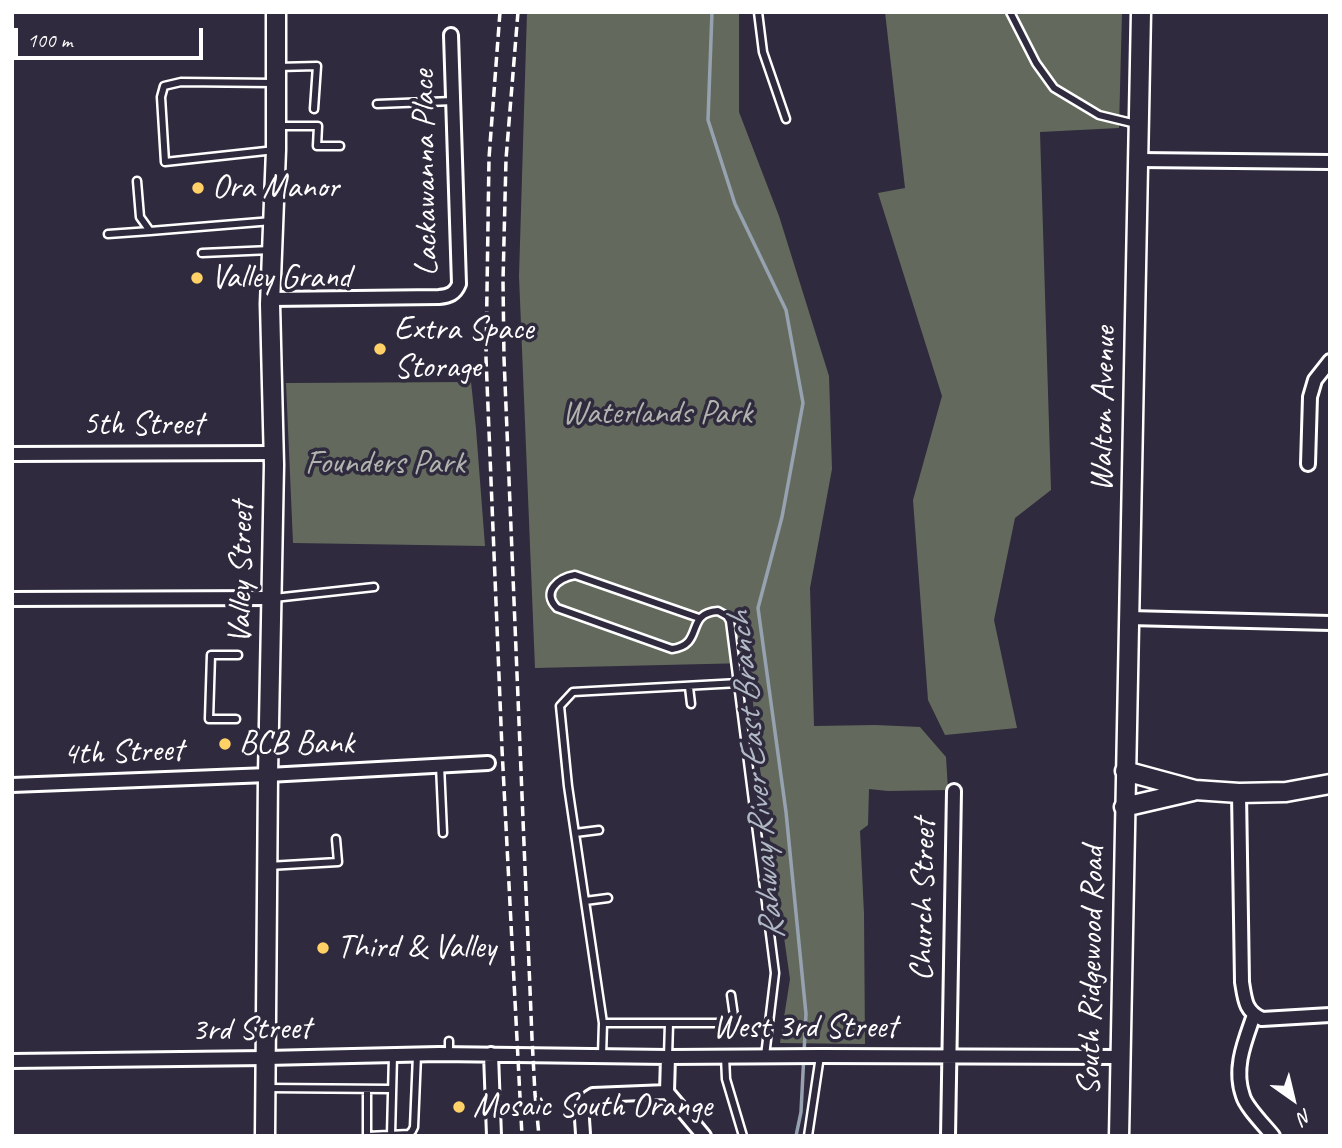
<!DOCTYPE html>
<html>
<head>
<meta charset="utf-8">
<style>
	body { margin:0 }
	#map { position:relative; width:1342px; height:1148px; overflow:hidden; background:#2f2a3d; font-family:Caveat,sans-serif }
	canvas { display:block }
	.frame { position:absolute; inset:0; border:14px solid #fff; pointer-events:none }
	.north { position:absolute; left:1258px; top:1064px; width:70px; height:70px; -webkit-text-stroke:5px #2f2a3d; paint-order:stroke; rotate:146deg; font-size:19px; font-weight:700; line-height:28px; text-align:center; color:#fff }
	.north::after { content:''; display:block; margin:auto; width:24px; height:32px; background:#fff; clip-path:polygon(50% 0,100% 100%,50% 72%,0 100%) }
	.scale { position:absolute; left:14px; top:28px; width:189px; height:32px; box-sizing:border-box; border:4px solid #fff; border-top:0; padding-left:9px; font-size:21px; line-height:24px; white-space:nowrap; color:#fff; -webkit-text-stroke:5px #2f2a3d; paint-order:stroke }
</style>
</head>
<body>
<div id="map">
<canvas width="1342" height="1148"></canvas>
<div class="frame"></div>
<div class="north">N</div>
<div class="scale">100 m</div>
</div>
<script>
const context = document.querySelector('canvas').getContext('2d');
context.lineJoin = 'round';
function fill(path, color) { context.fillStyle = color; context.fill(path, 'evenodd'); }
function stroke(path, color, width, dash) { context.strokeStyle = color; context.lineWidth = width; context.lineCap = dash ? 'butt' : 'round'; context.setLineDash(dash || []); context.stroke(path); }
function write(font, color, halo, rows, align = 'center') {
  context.font = font + ' Caveat,sans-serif'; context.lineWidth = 7; context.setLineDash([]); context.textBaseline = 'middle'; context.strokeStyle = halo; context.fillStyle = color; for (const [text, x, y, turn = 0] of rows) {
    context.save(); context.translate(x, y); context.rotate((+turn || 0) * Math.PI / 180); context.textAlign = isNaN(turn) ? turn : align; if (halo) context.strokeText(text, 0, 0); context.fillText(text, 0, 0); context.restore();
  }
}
fill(new Path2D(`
	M527,12h212v100l40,104 50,160 3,93 -22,119 4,138 62,-1 44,2 26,30 2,33 -60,1 -19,-2 -1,36 -8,6 4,83 1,130 -85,-1 10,-64 -31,-217 -10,-99 -214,5 -16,-392z
	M885,12h237l-3,116 -79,4 11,358 -36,28 -21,102 23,108 -72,7 -17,-35 -15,-200 29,-104 -64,-203 27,-5z
	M471,382l5,47 9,117 -192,-3 -7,-160z`), '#636a5d');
stroke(new Path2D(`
	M712,12l-4,108 27,84 51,106 17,93 -21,114 -24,91 28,204 20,202 -5,98 -5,24`), '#97a2b1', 3.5);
const lane = new Path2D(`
	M758,12l5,40 23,67
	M1010,12l26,51 18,25 45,27 37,9
	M278,67l39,-1 -3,43
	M274,83l-93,-1 -17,4 -3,11 4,65 110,-12
	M377,104l76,-3
	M278,126h40l-1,20h23
	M137,181l3,36 10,14 122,-10
	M108,234l42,-3
	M202,253l69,-3
	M274,598l100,-11
	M699,618l-124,-43c-17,3 -34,17 -18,33l115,41c33,-4 12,-36 46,-38l9,5 3,5 45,352 -10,83
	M689,687l2,17
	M236,719h-27l2,-64h27
	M440,765l3,68
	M575,833l24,-3
	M268,866l70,-4 -2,-23
	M585,901l23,-3
	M603,1023h132l-4,-28
	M449,1041v13
	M602,1055l1,-32 -35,-237 -8,-80 13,-14 166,-9
	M725,1056l1,23 17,57
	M668,1057l1,-34
	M267,1088l125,1
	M391,1135l2,-80
	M367,1136v-47
	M368,1136l41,-2 3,-3 2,-4 3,-72
	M808,1136l12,-80`);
const street = new Path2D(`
	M1139,160l191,2
	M270,299l169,-2c10,-1 16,-3 20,-13l-8,-249
	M12,454l262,-1
	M1308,464l2,-67 5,-17 15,-19
	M12,599l260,-1
	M1129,618l201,5
	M12,785l256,-10 220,-12
	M1239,793l3,189c3,18 3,29 20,37l68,-4
	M1254,1015c-9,26 -21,53 -11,81 3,11 22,30 30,40
	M491,1054l3,82
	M668,1057l-1,35 37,44
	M12,1061l254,-3 173,-4 229,3 152,-1 300,1
	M583,1136c0,-16 -6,-33 10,-41l74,-3
	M948,1136l6,-345`);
const secondary = new Path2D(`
	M1125,771l70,19 44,3 47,-1 44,-8
	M1124,807l69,-16
	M265,1136l3,-361 6,-310 -4,-161 6,-154v-138
	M1119,1136l22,-1124`);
stroke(lane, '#fff', 11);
stroke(street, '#fff', 18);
stroke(secondary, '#fff', 23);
stroke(lane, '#2f2a3d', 6);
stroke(street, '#2f2a3d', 12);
stroke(secondary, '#2f2a3d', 18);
stroke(new Path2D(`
	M500,12l-11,146 -3,200 16,391 20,387
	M518,12l-12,147 -3,122 1,77 28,680 3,56 4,42`), '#fff', 3.5, [10, 5]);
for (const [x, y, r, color] of [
	[198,188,7,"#ffd166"],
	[197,278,7,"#ffd166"],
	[380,349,7,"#ffd166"],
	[225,744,7,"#ffd166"],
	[323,948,7,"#ffd166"],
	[459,1107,7,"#ffd166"]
]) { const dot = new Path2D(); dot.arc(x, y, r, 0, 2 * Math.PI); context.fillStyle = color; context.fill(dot); stroke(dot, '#2f2a3d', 2.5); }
write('33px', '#fff', '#2f2a3d', [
	["Lackawanna Place",426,173,-91],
	["Walton Avenue",1104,409,-89],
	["5th Street",143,425],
	["Valley Street",242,573,-89],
	["4th Street",123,753,-2],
	["Church Street",924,900,-89],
	["South Ridgewood Road",1092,971,-89],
	["West 3rd Street",805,1028],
	["3rd Street",251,1030,-1]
]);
write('33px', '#fff', '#2f2a3d', [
	["Ora Manor",212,188],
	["Valley Grand",211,278],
	["Extra Space",394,330],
	["Storage",394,368],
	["BCB Bank",239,744],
	["Third & Valley",337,948],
	["Mosaic South Orange",473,1107]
], 'left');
write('33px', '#b1b4ae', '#2f2a3d', [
	["Waterlands Park",657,414],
	["Founders Park",385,464]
]);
write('italic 35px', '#b1b9c4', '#2f2a3d', [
	["Rahway River East Branch",757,776,-96]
]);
</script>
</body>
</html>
